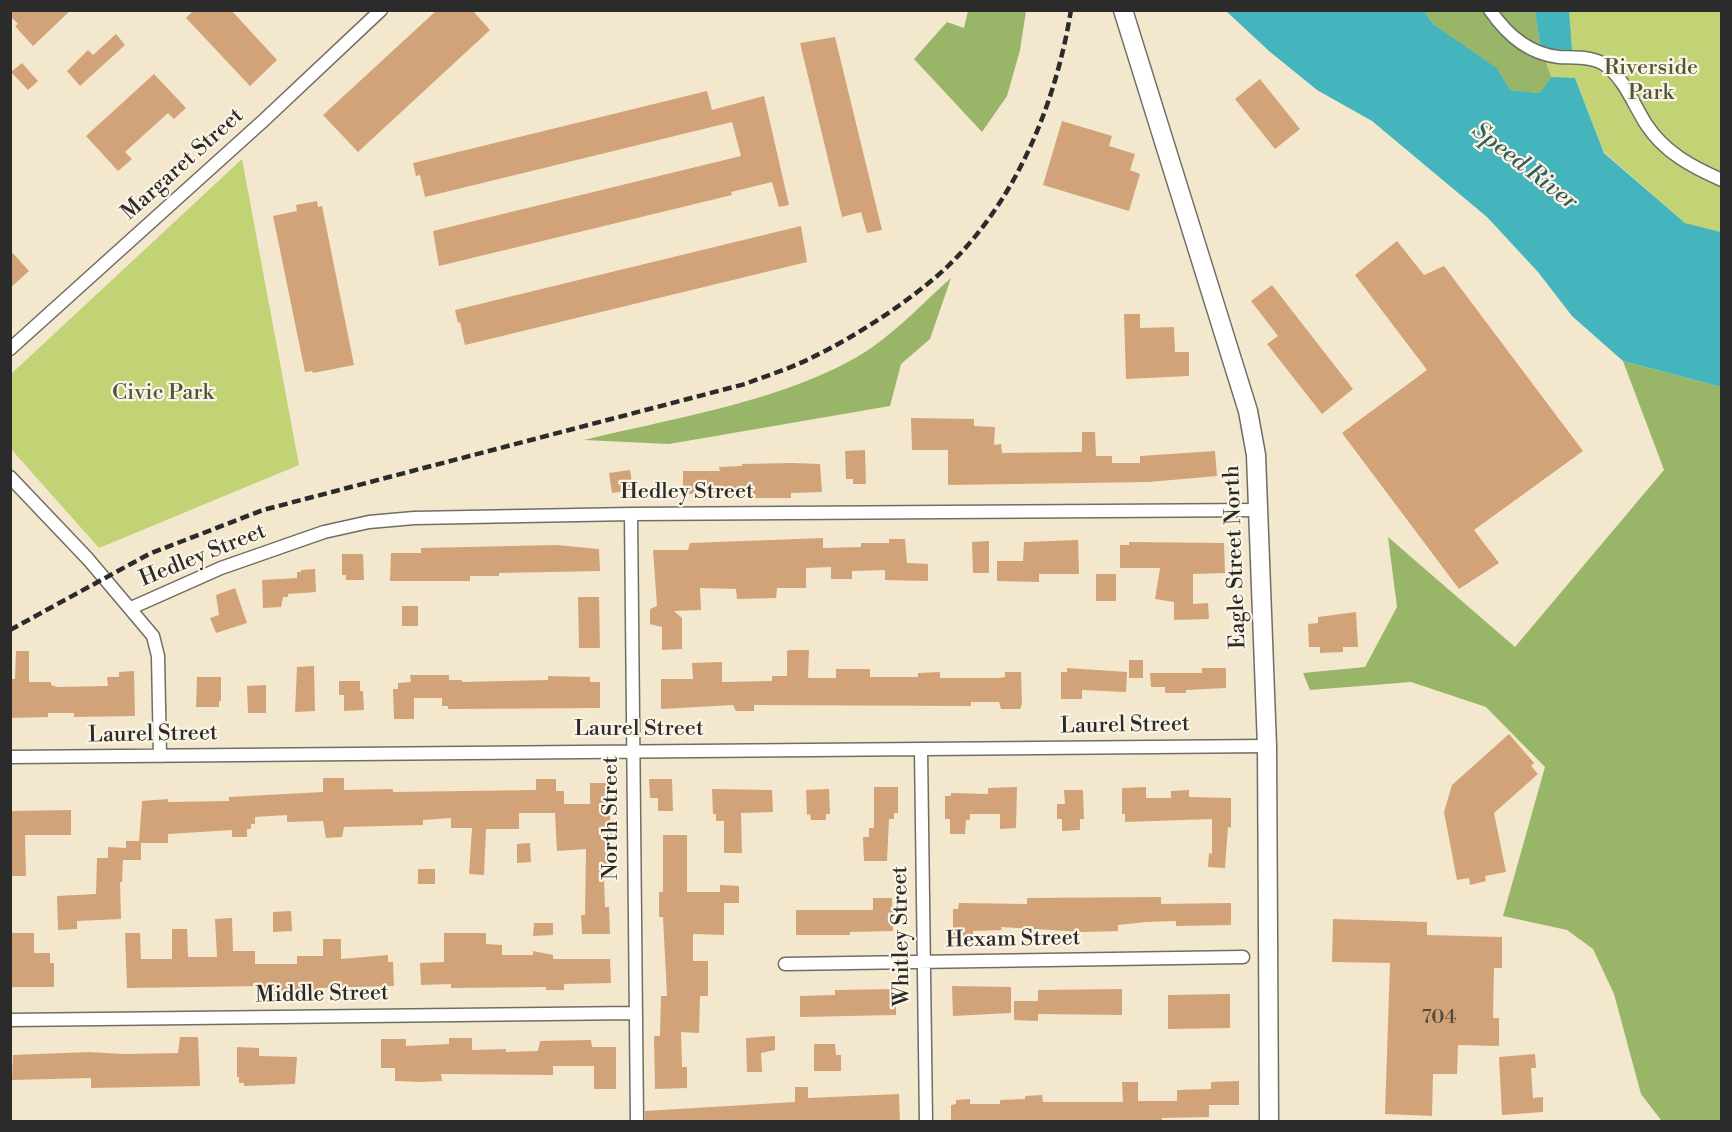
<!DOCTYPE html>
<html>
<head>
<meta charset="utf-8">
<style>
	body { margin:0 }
	#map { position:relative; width:1732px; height:1132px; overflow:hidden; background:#f3e8cd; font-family:"Libre Bodoni",serif }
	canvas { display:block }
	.frame { position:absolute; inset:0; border:12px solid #2b2b2b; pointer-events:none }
</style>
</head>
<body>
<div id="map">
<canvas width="1732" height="1132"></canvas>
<div class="frame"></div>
</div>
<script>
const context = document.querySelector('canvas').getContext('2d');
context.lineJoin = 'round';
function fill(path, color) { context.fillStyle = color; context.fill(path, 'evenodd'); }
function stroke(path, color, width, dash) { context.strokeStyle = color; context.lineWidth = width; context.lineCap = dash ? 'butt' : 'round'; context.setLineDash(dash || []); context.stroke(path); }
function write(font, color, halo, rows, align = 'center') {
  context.font = font + ' "Libre Bodoni",serif'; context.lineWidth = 4.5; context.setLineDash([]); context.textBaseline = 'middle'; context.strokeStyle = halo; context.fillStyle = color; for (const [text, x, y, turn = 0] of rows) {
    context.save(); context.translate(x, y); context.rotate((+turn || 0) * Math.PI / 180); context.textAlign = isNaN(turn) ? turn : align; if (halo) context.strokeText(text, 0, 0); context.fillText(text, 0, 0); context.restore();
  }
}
fill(new Path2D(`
	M1424,11h297v221l-36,-9 -81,-71 -29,-74 -35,15 -30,-3 -77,-66z
	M242,159l57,306 -200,83 -88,-99v-75z`), '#c2d376');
fill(new Path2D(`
	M968,11h58l-6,39 -13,46 -25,36 -68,-73 33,-37 17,6z
	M1424,11h111l6,38 10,28 -11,16 -30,-3 -13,-22 -64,-44z
	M951,278l-21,61 -29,25 -11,42 -221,38 -85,-4c89,-22 212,-41 287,-92 29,-20 54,-47 80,-70z
	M1623,361l98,26v734l-60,-1 -20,-26 -27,-100 -21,-45 -26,-19 -64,-14 42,-149 -59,-60 -75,-25 -101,8 -7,-17 62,-6 32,-60 -9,-70 127,110 149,-177z`), '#99b567');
fill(new Path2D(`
	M1226,11h198l9,13 64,44 13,22 30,3 11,-16 24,1 29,75 81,70 36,9v155l-98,-26 -51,-45 -34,-44 -51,-55 -115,-96 -55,-31 -48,-39z
	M1535,11h34l3,39 -31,-1z`), '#45b5bd');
fill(new Path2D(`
	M10,10h61l-38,36 -18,-20 3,-2 -8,-8z
	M194,10h37l46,50 -27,26 -64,-68z
	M437,10h35l18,20 -132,122 -35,-37z
	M116,34l9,11 -45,41 -13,-15 21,-21 5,5z
	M835,37l47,193 -15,3 -6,-21 -19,5 -42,-174z
	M22,63l16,18 -10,9 -17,-18z
	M154,74l32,34 -12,11 -6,-6 -43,39 7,7 -14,12 -32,-35z
	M1260,79l40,50 -25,20 -40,-50z
	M707,91l5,19 52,-14 25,109 -10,2 -7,-25 -41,10 1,3 -293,71 -6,-35 308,-75 -9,-34 -307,75 -5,-22 -4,1 -3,-13z
	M1062,121l50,15 -3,10 26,8 -5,16 10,4 -11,37 -86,-26z
	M317,201l1,6 4,-1 32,159 -41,8 -1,-2 -7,1 -32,-156 24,-5 -1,-6z
	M801,226l6,36 -342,83 -5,-23 -2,1 -3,-13z
	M1397,241l27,34 20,-9 139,185 -109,79 25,33 -40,26 -117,-156 85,-63 -72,-95z
	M10,250l19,21 -19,17z
	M1272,285l81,104 -31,25 -55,-70 11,-8 -27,-35z
	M1124,314h16v14l34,-1 1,25h14v24l-63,3z
	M911,418l63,1v7l21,1 -1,18 7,-1 1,9 80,-1v-20h13l1,24h16v7h28v-7l75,-5 2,25 -68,6 -201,3v-35h-36z
	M865,450l1,34h-13v-5h-7l-1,-28z
	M792,463l28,1 2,28 -31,1v5h-48l-1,-5 -59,1v-23h37l-1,-4 23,-1v-2z
	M630,470l3,20 -21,3 -3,-20z
	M823,538v10l38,-1v-4h28v-4h16l2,24 21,1v17l-43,-1v-10l-33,1v8h-21v-12l-25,1v20h-29l-1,10 -39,1 -1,-10 -36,-1 1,22 -27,1 8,7v31l-20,1v-23l-12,-3v-15l7,-3 -4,-56h35l2,-7z
	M1078,540l1,34h-40v8l-42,-1v-20h26l1,-19z
	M989,541v32h-16l-1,-31z
	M1129,542l95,1 1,30 -32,1v30l15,-1 1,16 -35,1v-18l-19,-3 5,-31h-40v-23h9z
	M556,545l43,4 1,22 -101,2v3h-29v5h-80l1,-28h30v-5z
	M342,554h21l1,26h-18v-5h-4z
	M315,569l1,23 -28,2v3h-5l-2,10 -18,1 -1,-28 35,-2v-6h4v-2z
	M1096,574h20v27h-20z
	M235,588l12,35 -31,10 -6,-15 9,-3 -3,-20z
	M578,597h21l1,51h-21z
	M402,606h16v20h-16z
	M1356,612l2,35h-15v5l-23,1v-6h-11l-1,-23 10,-1v-6z
	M790,650h19l-1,28h28v-9h34v8h48v-4l22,-1v6h59l6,-1v-5h16l1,32 -2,5h-19l-2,-7h-28v4l-217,-1v6h-18l-3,-6 -72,4v-30h32l-1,-16 30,-1v20l50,-1v-5h15v-25z
	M16,651h13v31h22v3l6,2 51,-1 -1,-9h12v-5l15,-1 1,45 -61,1v-4h-26v4l-38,1v-39h5z
	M1129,660h14v18h-14z
	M314,666l1,45 -20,1 2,-45z
	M1067,668l60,4 -1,20 -44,-2v9h-21v-27h6z
	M1202,668h24v20l-40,2v3h-21v-6h-14l-1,-14h52z
	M410,675h39v5h13v2l86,-2v-4l42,1v5h10v26l-152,1v-3h-6v-8h-28v21h-20l-1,-30h5v-6l13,-1z
	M197,677h24v24h-2v6h-23z
	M339,681h21v10h3l1,19 -20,1v-16h-5z
	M266,685v28h-18l-1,-27z
	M1509,734l25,29 -3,3 7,8 -44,39 12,59 -21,4 1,5 -16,4 -1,-7 -12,2 -13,-68 8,-27z
	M323,778h21v12l49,-1v3l143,-2v-11h20v12h8v13h26v-21h20v37h5l1,19 -4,1v38h-8l1,29h4l1,27h-28l-1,-19h4l1,-66 -29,2 -2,-38h-36v16h-33l-2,46 -15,-1 3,-46h-21v-10l-28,2v5l-79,2 -2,10 -16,1 -3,-17 -36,1v-7l-32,2v7h-4v5h-4v8h-15v-7l-64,4v9h-27v17h-18l-1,22h-2l1,37 -44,2v8l-19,1 -1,-34 39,-2 1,-36h11v-11l18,1v-7h13l3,-40 26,-2v3l61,-1v-4l94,-5z
	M649,779h23l1,32h-15v-13h-8z
	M874,787h24v26h-4v6h-5l-2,42h-23l-1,-24h6v-9h5z
	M1017,787l-1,41 -16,1v-15h-30v6h-4l-1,14h-15v-15h-5v-23h6v-3l37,1v-6z
	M1146,787v11h25v-7l18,-1v7l42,1v30l-3,-1 -3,41 -17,-1 1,-14 3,1v-35l-87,3v-8h-3v-26z
	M712,789l60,1 1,22 -32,1 1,40h-18v-32h-8v-7h-3z
	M829,789l1,25h-4v6h-15l-1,-6 -3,1 -1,-25z
	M1064,790h19l1,29h-4v11l-18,1v-12h-5v-15h8z
	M71,810v25h-46l1,41h-15l-1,-65z
	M663,835h24v57h33v-7l19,1v17h-15v32l-31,-1v27h15v35h-8l-1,37 -18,-1 1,35h5v21l-32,1 -1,-53h6l1,-40h6l-4,-79h-4v-25h4z
	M530,843l1,19 -14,1v-19z
	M418,869h17v15h-17z
	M1161,897v7l70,-1v22l-55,1v-5l-30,1 -28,3v6l-34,1 -83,-5 1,3 -29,1v5l-20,-1v-26h5l1,-6 68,1v-6z
	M873,898h19l1,33 -43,1v3h-54v-25h77z
	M291,911l1,20 -19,1v-20z
	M232,918l1,33h22v13h42v-8h26v-17h18v20l47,-4v7h5l1,24 -76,2v4h-31v4h-23v-10l-137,2 -2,-55h15l1,26h31v-30h15l1,28h29l-2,-38z
	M1333,919l94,3v13l75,2v31h-8l-1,50h6v28l-41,-1 -1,29h-24l-1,42 -47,-2 5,-151 -58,-1z
	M534,923h19v12l-20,1z
	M10,933h24v20h16v10h4v24h-44z
	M444,933h42v11l16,1v10h31v-4l20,4v4h57l1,24 -47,1v6h-18v-3l-95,1v-4l-30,1 -1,-22 24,-1z
	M952,986l59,1v26l-58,3z
	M896,989v26l-96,2v-21l35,-1v-5z
	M1122,989v26l-84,-1v-6v13l-24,-1v-19h24v-11z
	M1230,994v34l-62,1v-34z
	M775,1036v14l-14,3 1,19h-15l-1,-34z
	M180,1037h18l2,49 -109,2v-10l-79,2 1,-25 76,-3 35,2 54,-1z
	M449,1038h23v12l34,-1v3l32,-1 2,-10 51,-1 1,7h24v42h-22v-23h-41v9l-112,-1 1,7 -23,1 -24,-1v-13h-14v-29h25v7l43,-2z
	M814,1044h21l1,11h5v16h-27z
	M237,1047l22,1v8l38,1 -2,27 -51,2v-3h-5v-6h-2z
	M1535,1054l1,14h-5l2,30 10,-1v15l-41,3 -3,-58z
	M1239,1081v24h-30v12l-47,1v4h-211v-17l5,-1v-4l14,-1v5h30v-4l25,-1v-3l17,-1 1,7h80l-1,-20h16v19h39v-11l34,-1v-7z
	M795,1087h13v11l91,-4 1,28h-255v-11l150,-9z`), '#d2a378');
const street = new Path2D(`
	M1490,10c17,25 39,44 69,47 17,1 35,-1 49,10 17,14 26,38 38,57 18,28 46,43 76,56
	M10,349l253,-228 118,-111
	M10,477l78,82 65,77 5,20 2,100
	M631,514l6,608
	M131,608l90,-40 103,-36 45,-10 45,-4 217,-4 629,-4
	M921,749l5,373
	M10,757l1257,-11
	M785,964l458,-7
	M10,1020l624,-7`);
const secondary = new Path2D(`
	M1123,10l125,401 8,44 11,291 2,376`);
stroke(street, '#716d64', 15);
stroke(secondary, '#716d64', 21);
stroke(street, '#fff', 12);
stroke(secondary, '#fff', 18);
stroke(new Path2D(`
	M10,630l139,-76 114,-44 482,-126c23,-9 47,-16 68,-27 42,-20 102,-59 136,-92 68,-66 107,-162 122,-255`), '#2b2b2b', 4.5, [9, 4.5]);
write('20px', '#55493e', null, [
	["704",1439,1018]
]);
write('22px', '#51553e', '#fcf5e5', [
	["Riverside",1651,69],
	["Park",1651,94],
	["Civic Park",163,394]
]);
write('22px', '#2b2b2b', '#fcf5e5', [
	["Margaret Street",183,165,-42],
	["Hedley Street",687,493],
	["Hedley Street",203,556,-22],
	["Eagle Street North",1236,557,-92],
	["Laurel Street",1125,726,-1],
	["Laurel Street",639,730],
	["Laurel Street",153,735,-1],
	["North Street",612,818,-90],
	["Whitley Street",902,936,-91],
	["Hexam Street",1013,940,-1],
	["Middle Street",322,995,-1]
]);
write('italic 24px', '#345b5e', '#fcf5e5', [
	["Speed River",1524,167,38]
]);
</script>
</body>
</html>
